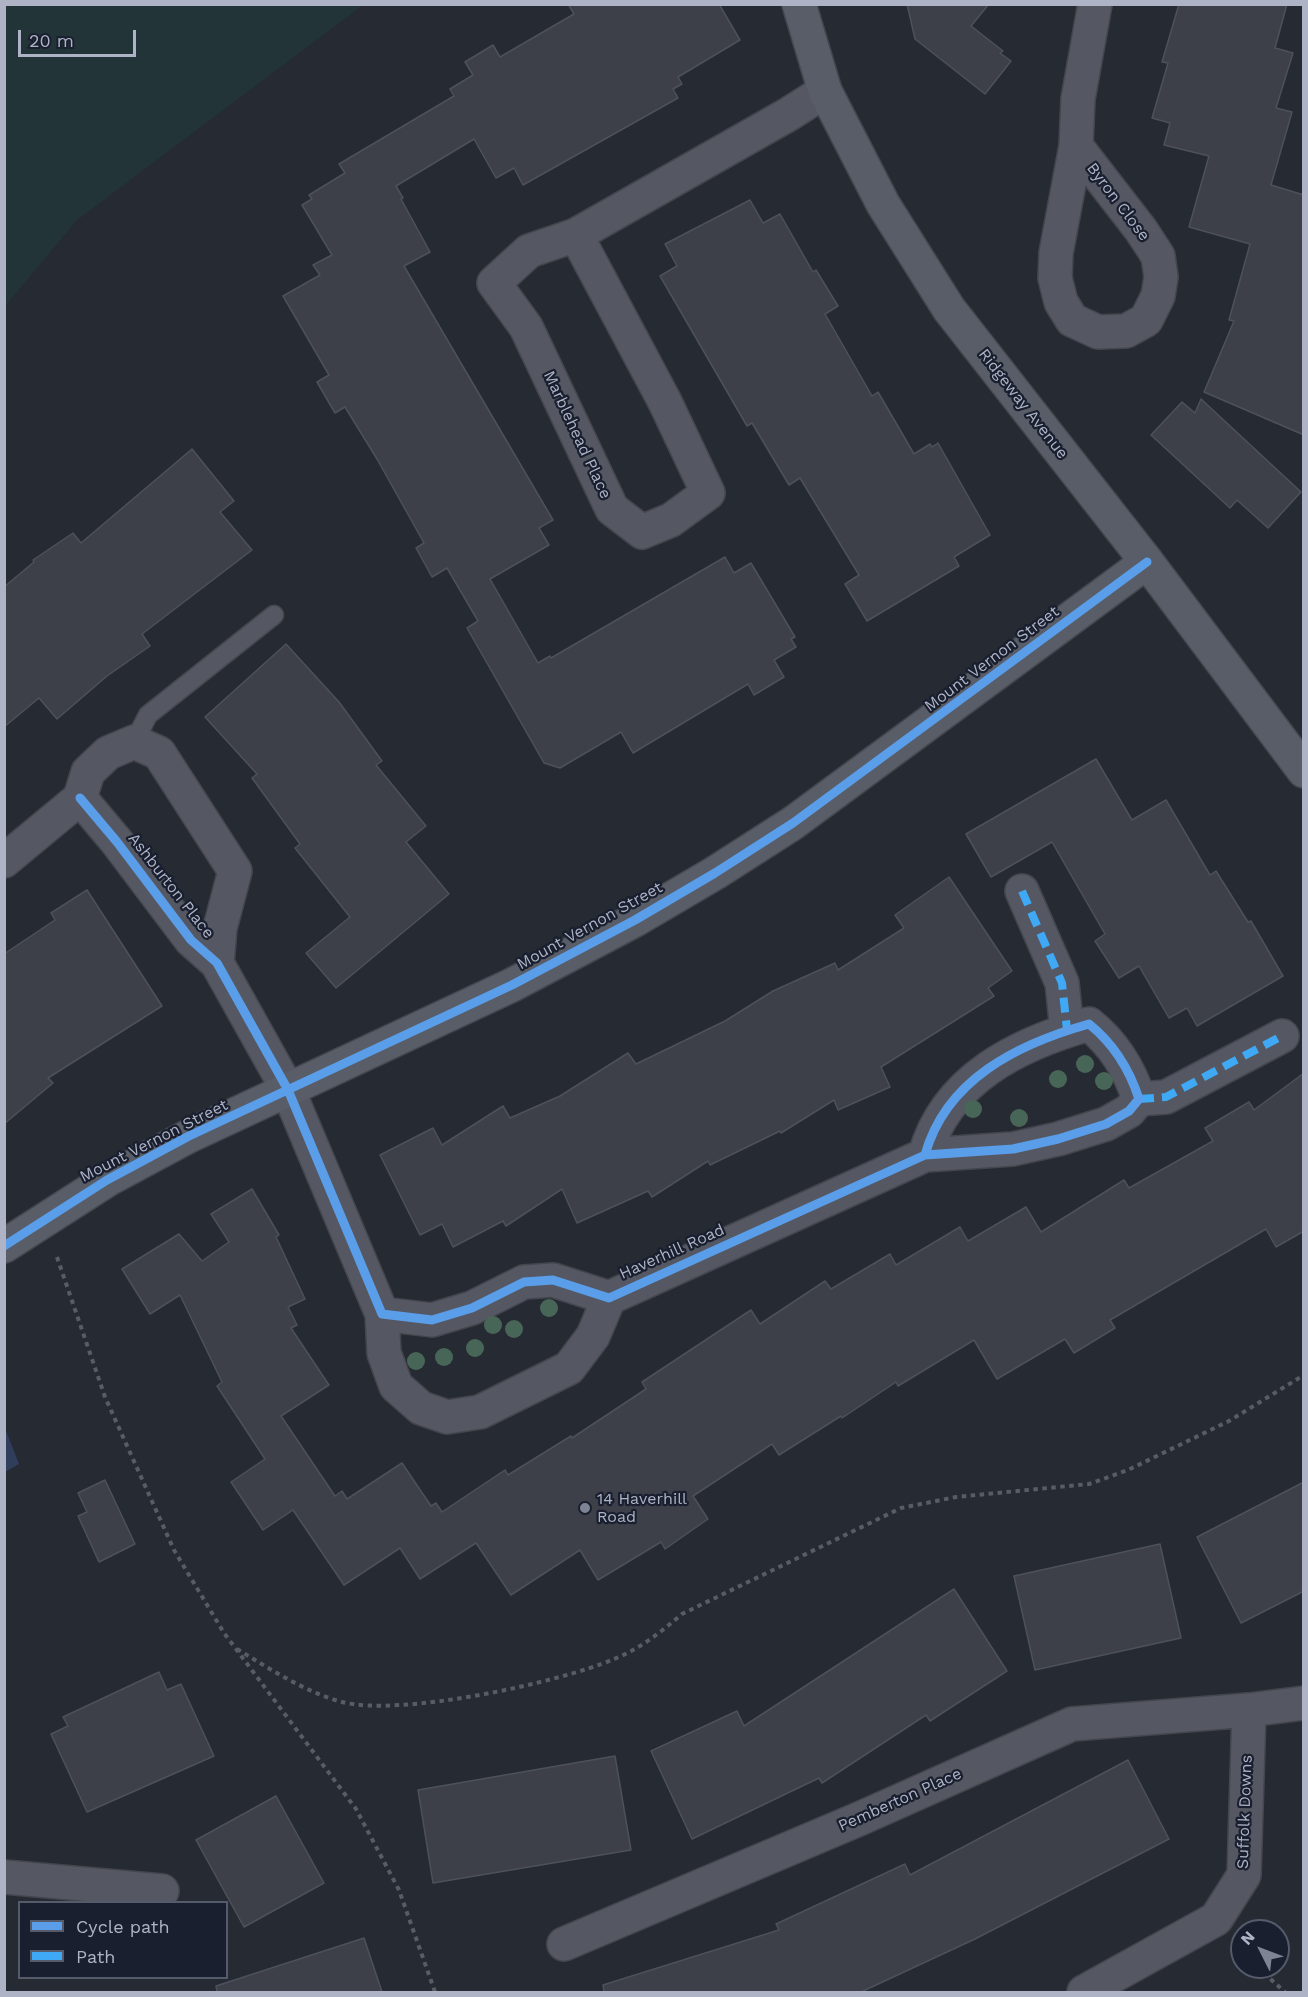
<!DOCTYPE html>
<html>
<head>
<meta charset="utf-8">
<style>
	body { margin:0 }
	#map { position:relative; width:1308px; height:1997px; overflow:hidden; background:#262a33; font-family:"Work Sans",sans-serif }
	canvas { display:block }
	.frame { position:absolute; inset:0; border:6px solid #aeb4c6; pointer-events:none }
	.legend { position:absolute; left:18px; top:1901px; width:210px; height:78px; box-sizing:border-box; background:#191f2e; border:2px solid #555b6b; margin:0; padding:8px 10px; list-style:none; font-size:18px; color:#aeb4c6 }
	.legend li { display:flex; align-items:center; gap:12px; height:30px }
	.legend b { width:30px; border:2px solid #555b6b }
	.north { position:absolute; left:1230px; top:1919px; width:60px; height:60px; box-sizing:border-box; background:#191f2e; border:2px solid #555b6b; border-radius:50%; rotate:312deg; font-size:16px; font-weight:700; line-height:24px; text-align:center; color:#aeb4c6 }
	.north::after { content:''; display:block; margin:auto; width:21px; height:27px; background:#7e8493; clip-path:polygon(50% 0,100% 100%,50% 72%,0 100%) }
	.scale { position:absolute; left:18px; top:30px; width:118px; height:27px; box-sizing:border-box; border:3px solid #aeb4c6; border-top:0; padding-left:8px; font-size:18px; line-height:21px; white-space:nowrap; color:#aeb4c6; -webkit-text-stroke:4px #191f2e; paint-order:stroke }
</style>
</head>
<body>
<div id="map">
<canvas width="1308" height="1997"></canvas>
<div class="frame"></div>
<ul class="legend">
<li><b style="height:8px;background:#5a9eea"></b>Cycle path</li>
<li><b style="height:8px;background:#3fa9f5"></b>Path</li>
</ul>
<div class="north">N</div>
<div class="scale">20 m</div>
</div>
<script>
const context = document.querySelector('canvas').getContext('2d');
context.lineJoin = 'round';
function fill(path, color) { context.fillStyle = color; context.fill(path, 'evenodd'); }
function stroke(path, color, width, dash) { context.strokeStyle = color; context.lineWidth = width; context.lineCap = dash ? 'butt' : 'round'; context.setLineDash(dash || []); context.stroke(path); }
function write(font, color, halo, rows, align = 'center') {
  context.font = font + ' "Work Sans",sans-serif'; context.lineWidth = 4.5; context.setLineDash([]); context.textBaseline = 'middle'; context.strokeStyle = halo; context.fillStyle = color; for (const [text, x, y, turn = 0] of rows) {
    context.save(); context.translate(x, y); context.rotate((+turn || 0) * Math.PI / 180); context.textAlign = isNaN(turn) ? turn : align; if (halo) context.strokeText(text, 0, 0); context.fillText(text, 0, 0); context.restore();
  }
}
fill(new Path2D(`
	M5,4h358v1l-286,215 -72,86z`), '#233439');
fill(new Path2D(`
	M5,1428l14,36 -14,8h-1z`), '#303d5b');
const building = new Path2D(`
	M568,4h151l21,36 -62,37 4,7 -9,5 5,9 -155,87 -9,-17 -18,10 -22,-39 -78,47 7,12 -2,1 29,53 -26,14 149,254 -14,8 10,17 -59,34 48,84 12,-7 1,2 174,-101 9,16 17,-10 44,74 -4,2 5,8 -22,13 10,17 -30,18 -6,-11 -115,69 -12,-21 -61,36 -16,-5 -77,-135 11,-7 -31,-53 -15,9 -16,-29 8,-5 -47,-84 -32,-52 -10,6 -18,-31 12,-7 -46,-79 37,-21 -7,-10 19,-10 -30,-50 10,-6 -3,-4 36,-22 -6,-9 115,-68 -4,-7 23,-14 -8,-13 28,-17 7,12 74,-43z
	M907,4h82l-18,22 32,25 -3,2 11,8 -26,33 -70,-55z
	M1179,4h108l-12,44 18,5 -17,55 16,4 -21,73 33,10v240l-100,-43 30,-71 -5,-1 21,-76 -61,-17 20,-71 -45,-11 6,-22 -18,-5 16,-55 -6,-1z
	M750,200l13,23 17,-9 33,58 3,-2 22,36 -13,8 47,82 6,-4 36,62 16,-10 2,3 6,-4 52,92 -36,22 5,9 -92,55 -22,-37 14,-9 -59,-97 -11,7 -37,-62 -5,3 -87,-150 17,-10 -12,-22z
	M1201,399l100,93 -33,36 -31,-28 -7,8 -79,-73 31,-33 13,11z
	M192,449l42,52 -14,11 32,38 -110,84 8,12 -43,30 -50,43 -18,-21 -35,29v-140l30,-25 -1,-2 40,-27 8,10z
	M286,644l53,58 43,59 -6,4 50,61 -20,16 43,52 -113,94 -30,-35 44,-36 -55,-69 5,-4 -48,-66 5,-4 -52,-57z
	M1096,759l36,61 34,-20 44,75 6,-4 32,51 3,-1 32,55 -86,50 -10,-18 -18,10 -30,-52 -20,12 -24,-37 10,-7 -53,-92 -61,35 -25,-43z
	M949,877l63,94 -24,17 6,8 -113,71 9,20 -52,23 -4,-10 -53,33 -1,-2 -70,34 -2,-4 -56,36 -4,-6 -71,32 -15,-34 -56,37 -3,-5 -50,26 -11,-23 -22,11 -40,-80 53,-27 9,17 61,-39 7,12 50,-22 68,-43 8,11 89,-43 48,-30 62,-28 3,7 66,-42 -9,-13z
	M87,890l75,116 -114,72 5,5 -49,41v-170l51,-34 -4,-7z
	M1304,1073v158l-28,16 -10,-18 -156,91 5,8 -41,25 -9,-14 -68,40 -23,-39 -76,46 -2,-4 -54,36 -1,-2 -62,39 -7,-11 -79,52 15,23 -43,30 -4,-7 -63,38 -18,-30 -69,45 -35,-52 -56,36 -20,-31 -56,37 -51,-75 -30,20 -32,-48 34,-23 -48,-73 5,-4 -42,-87 -30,19 -28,-45 57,-35 23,27 27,-19 -18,-28 41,-25 27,46 -3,2 29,62 -17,8 9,18 -6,3 38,57 -48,31 54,80 7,-5 5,8 55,-36 29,43 5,-3 6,9 63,-42 3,5 63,-39 1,2 74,-49 -4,-7 109,-72 9,14 65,-43 6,8 59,-35 6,11 64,-38 8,14 58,-34 15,25 83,-52 5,8 84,-47 -8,-13 44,-26 5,8z
	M105,1480l30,64 -36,18 -21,-46 9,-4 -9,-19z
	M1304,1482v109l-63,32 -44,-86z
	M1160,1544l21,94 -146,32 -21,-94z
	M954,1589l53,82 -77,50 -4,-6 -104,68 -3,-5 -127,61 -41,-88 86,-40 7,15z
	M159,1672l8,18 14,-6 33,72 -127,56 -36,-78 17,-8 -5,-9z
	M615,1756l16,94 -198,33 -15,-93z
	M1128,1760l41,79 -194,100 -114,53h-257l-1,-7 176,-55 -3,-6 129,-60 5,11z
	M276,1796l48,87 -80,44 -48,-87z
	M364,1938l18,54h-165l-1,-6z`);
fill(building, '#3d4049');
stroke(building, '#4d515c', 1.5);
const lane = new Path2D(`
	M134,742l14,-27 126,-100`);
const street = new Path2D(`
	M1076,146l65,84 17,26 3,21 -3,19 -12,24 -20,11 -28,1 -26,-12 -11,-18 -6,-24 1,-25 20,-107 2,-47 17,-95
	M576,235l89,167 43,91 -37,27 -29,12 -30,-23 -86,-182 -32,-44 35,-32 47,-16 213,-121 36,-23
	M80,798l37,44 74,98 26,23 71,127 94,224 50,6 40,-12 52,-26 29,-2 56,18 316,-143 88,-6 45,-10 48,-15 23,-13 10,-12c-10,-31 -25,-55 -50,-75 -71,20 -143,55 -164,131
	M4,861l76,-63 8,-26 20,-19 26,-11 25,11 76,118 -15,57 -3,35
	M1022,891l40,92 5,47
	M1139,1099l27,-2 116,-61
	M382,1314l2,39 12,33 25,22 26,9 33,-5 89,-44 24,-32 16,-38
	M4,1877l158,14
	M564,1944l295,-125 213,-95 177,-14
	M1084,1992l132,-73 28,-44 5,-165 55,-7`);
const secondary = new Path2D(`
	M799,4l26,87 58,113 66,105 198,253 157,209
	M4,1246l103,-66 82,-44 323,-151 123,-65 80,-47 78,-50 354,-261`);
stroke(lane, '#44464e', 21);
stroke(street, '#44464e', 36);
stroke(secondary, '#44464e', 36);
stroke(new Path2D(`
	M57,1257l48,140 69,153 50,83 132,176 43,81 36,102
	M237,1649c33,20 68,43 105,53 58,15 216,-19 272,-43 26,-10 47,-27 68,-45l219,-106 55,-11 133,-13 39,-14 101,-49 75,-46
	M1257,1967l28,25`), '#585d65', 4, [4.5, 4.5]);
stroke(lane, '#555862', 18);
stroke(street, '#555862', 33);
stroke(secondary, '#595d67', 33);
stroke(new Path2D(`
	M1022,891l40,92 5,47
	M1139,1099l27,-2 116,-61`), '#3fa9f5', 8, [15, 8]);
stroke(new Path2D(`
	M80,798l37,44 74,98 26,23 71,127 94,224 50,6 40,-12 52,-26 29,-2 56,18 316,-143 88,-6 45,-10 48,-15 23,-13 10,-12c-10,-31 -25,-55 -50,-75 -71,20 -143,55 -164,131
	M4,1246l103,-66 82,-44 323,-151 123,-65 80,-47 78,-50 354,-261`), '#5a9eea', 9);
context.fillStyle = '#486657';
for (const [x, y] of [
	[1085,1064],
	[1058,1079],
	[1104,1081],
	[973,1109],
	[1019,1118],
	[549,1308],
	[493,1325],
	[514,1329],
	[475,1348],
	[444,1357],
	[416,1361]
]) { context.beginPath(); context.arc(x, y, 9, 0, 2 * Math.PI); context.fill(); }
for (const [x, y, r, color] of [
	[585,1508,6,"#7e8493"]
]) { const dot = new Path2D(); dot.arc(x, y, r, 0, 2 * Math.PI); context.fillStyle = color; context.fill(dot); stroke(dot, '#191f2e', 2); }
write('16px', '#aeb4c6', '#191f2e', [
	["Byron Close",1118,202,53],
	["Ridgeway Avenue",1023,404,52],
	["Marblehead Place",577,435,65],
	["Mount Vernon Street",992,659,-37],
	["Ashburton Place",171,886,52],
	["Mount Vernon Street",590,926,-29],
	["Mount Vernon Street",154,1141,-27],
	["Haverhill Road",672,1252,-24],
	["Pemberton Place",900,1800,-24],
	["Suffolk Downs",1245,1812,-88]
]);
write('16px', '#aeb4c6', '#191f2e', [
	["14 Haverhill",597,1499],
	["Road",597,1517]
], 'left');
</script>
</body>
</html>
